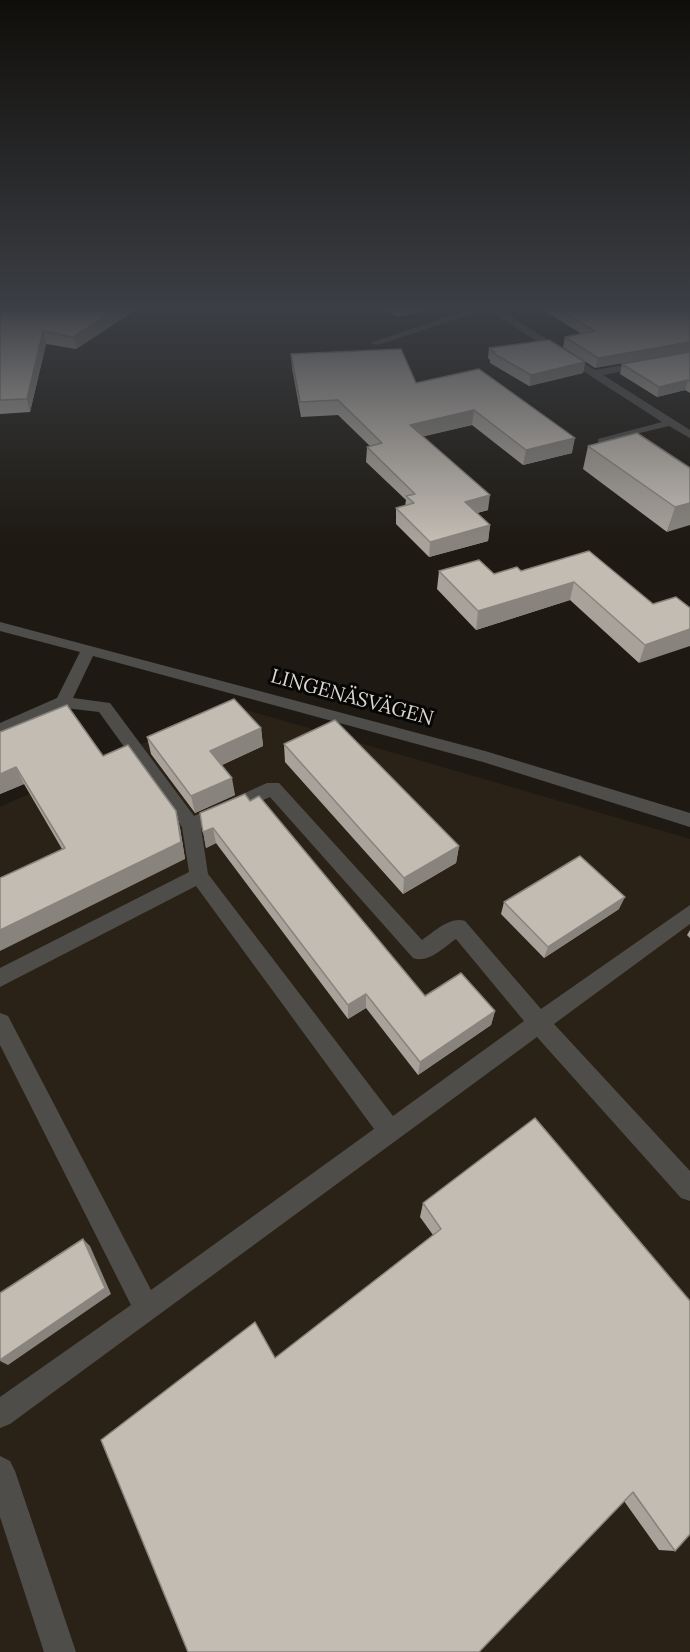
<!DOCTYPE html>
<html>
<head>
<meta charset="utf-8">
<style>
	body { margin:0 }
	canvas { display:block; background:#1e1a13 }
</style>
</head>
<body>
<canvas width="690" height="1652"></canvas>
<script>
const context = document.querySelector('canvas').getContext('2d');
context.lineJoin = 'round';
function fill(path, color) { context.fillStyle = color; context.fill(path, 'evenodd'); }
function stroke(path, color, width, dash) { context.strokeStyle = color; context.lineWidth = width; context.lineCap = dash ? 'butt' : 'round'; context.setLineDash(dash || []); context.stroke(path); }
function write(font, color, halo, rows, align = 'center') {
  context.font = font + ' Lora,serif'; context.lineWidth = 6; context.setLineDash([]); context.textBaseline = 'middle'; context.strokeStyle = halo; context.fillStyle = color; for (const [text, x, y, turn = 0] of rows) {
    context.save(); context.translate(x, y); context.rotate((+turn || 0) * Math.PI / 180); context.textAlign = isNaN(turn) ? turn : align; if (halo) context.strokeText(text, 0, 0); context.fillText(text, 0, 0); context.restore();
  }
}
fill(new Path2D(`
	M229,705l461,134v813h-690v-845z`), '#2a2216');
fill(new Path2D(`
	M475,307h21l99,63 95,-17v6l-87,16 87,55v8l-21,-12 -71,17v-4l64,-17 -175,-113 -109,36 -8,-2z
	M0,622l485,129 205,62v14l-207,-65 -390,-106 -20,42 37,5 84,113 73,-33h12l143,157c12,-8 28,-24 43,-19l76,88 149,-104v19l-136,100 136,147v30l-9,-3 -144,-161 -527,387 -10,4v-31l131,-92 -131,-260v-32l8,3 143,274 223,-161 -178,-243 -196,101v-19l189,-96 -7,-45 -83,-115 -34,-4 -65,28v-13l57,-25 23,-46 -80,-21zM270,797l143,161c15,6 31,-11 43,-19l68,82 -131,95 -185,-242 -7,-46z
	M0,1456l10,5 5,10 61,181h-32l-44,-135z`), '#4f4d49');
fill(new Path2D(`
	M0,307h140l-64,42 -30,-5 -16,68 -30,2z
	M378,307h65l-45,9z
	M538,307h152l-95,61 -32,-21 2,-10 17,-3z
	M489,348l96,14 -2,11 -54,13 -39,-23v-3l-2,-2z
	M690,352v41l-5,-3 -28,7 -37,-23 2,-10z
	M291,354l125,29 156,70 -49,12 -51,-40 -49,11 65,74 -11,3 13,12 -2,16 -59,16 -33,-33v-16l9,-2 1,-6 -40,-38 1,-15 3,-1 -32,-31 -37,2 -9,-49z
	M588,446l102,22 -23,64 -84,-63z
	M589,551l64,53 23,-7 -37,66 -69,-63 -94,30 -39,-41 2,-18 55,3 27,-3z
	M261,728l2,18 -41,19 13,30 -40,18 -44,-59 -4,-17z
	M0,732l103,24 73,55 4,17 5,31 -123,-10 -38,-65 -24,10z
	M284,744l175,102 -3,17 -53,31 -118,-132z
	M200,813l225,183 70,15 -4,14 -73,50 -52,-67 -18,11 -132,-176 -10,5z
	M504,902l115,7 -75,49 -43,-44z
	M690,930v8l-3,-3z
	M423,1203l252,348 -16,-1 -35,-49 -349,-143 158,-123 -13,-18z`), '#a8a29a');
fill(new Path2D(`
	M120,307h20l-64,42 -3,-12z
	M398,307h45l-45,9z
	M43,331l3,13 -16,68 -3,-13z
	M690,342v10l-95,16 3,-10z
	M585,362l-2,11 -54,13 2,-11z
	M688,380l-3,10 -28,7 2,-10z
	M474,410l-2,15 -63,15 1,-15z
	M575,438l-3,15 -49,12 3,-15z
	M490,495l-2,15 -25,7 2,-15z
	M690,503v22l-23,7 8,-25z
	M490,525l-2,16 -59,16 1,-15z
	M574,582l-4,18 -94,30 2,-19z
	M690,629v17l-51,17 6,-18z
	M261,728l2,18 -50,23 -3,-18z
	M16,767l8,17 -24,10v-20z
	M232,778l3,17 -40,18 -4,-17z
	M176,811l4,17 5,31 -185,92v-21z
	M213,828l3,15 -10,5 -3,-16z
	M459,846l-3,17 -53,31 1,-16z
	M625,897l-6,12 -75,49 4,-11z
	M366,994v14l-18,11v-14z
	M495,1011l-4,14 -73,50 2,-13z
	M83,1239l7,7 21,48 -103,71 -8,-4z`), '#88847d');
const building = new Path2D(`
	M0,307h120l-47,30 -30,-6 -16,68 -27,1z
	M555,307h135v35l-92,16 -33,-21 30,-6z
	M549,340l36,22 -54,13 -40,-23h4l-6,-4z
	M401,349l15,34 63,-14 96,69 -49,12 -52,-40 -64,15 80,70 -25,7 25,23 -60,17 -34,-34 18,-5 -8,-7 9,-2 -48,-47 15,-4 -44,-43 -38,2 -9,-48z
	M690,352v29l-2,-1 -29,7 -37,-23z
	M637,433l53,35v35l-15,4 -87,-61z
	M589,551l64,53 23,-7 14,11v21l-45,16 -71,-63 -96,29 -39,-40 40,-11 15,14 23,-7 4,4z
	M234,699l27,29 -51,23 22,27 -41,18 -44,-59z
	M67,705l36,51 25,-11 48,66 5,31 -181,88v-52l65,-30 -49,-81 -16,7v-42z
	M335,720l124,126 -55,32 -120,-134z
	M245,794l5,7 9,-5 166,200 36,-23 34,38 -75,51 -54,-68 -18,11 -135,-177 -10,4 -3,-19z
	M580,856l45,41 -77,50 -44,-45z
	M535,1118l155,183v233l-15,17 -42,-59 -154,160h-291l-87,-212 154,-118 20,36 166,-129 -18,-26z
	M83,1239l22,49 -105,72v-67z`);
fill(building, '#c3bcb3');
stroke(building, '#88847d', 1.5);
const sky = context.createLinearGradient(0, 0, 0, 539);
sky.addColorStop(0, '#100e0a');
sky.addColorStop(0.57, '#3b3e44');
sky.addColorStop(1, '#3b3e4400');
context.fillStyle = sky;
context.fillRect(0, 0, 690, 539);
write('20px', '#dad7d2', '#070604', [
	["LINGENÄSVÄGEN",352,698,15]
]);
</script>
</body>
</html>
